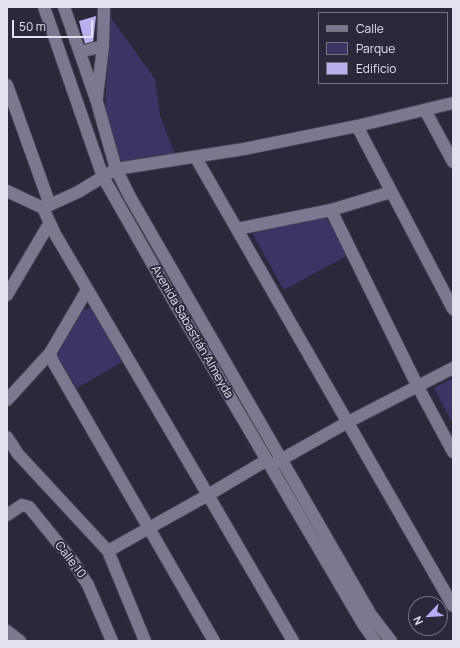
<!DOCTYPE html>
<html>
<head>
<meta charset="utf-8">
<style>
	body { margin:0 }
	#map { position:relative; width:460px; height:648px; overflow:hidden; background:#2b283c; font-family:Manrope,sans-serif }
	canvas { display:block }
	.frame { position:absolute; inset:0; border:8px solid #e3e1ef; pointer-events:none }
	.legend { position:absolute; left:318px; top:12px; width:130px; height:72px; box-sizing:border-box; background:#2b283c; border:1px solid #757284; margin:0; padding:5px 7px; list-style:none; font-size:12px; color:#e3e1ef }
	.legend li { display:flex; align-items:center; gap:8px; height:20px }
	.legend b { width:20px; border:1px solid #757284 }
	.north { position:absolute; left:408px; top:596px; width:40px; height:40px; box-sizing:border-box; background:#2b283c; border:1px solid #757284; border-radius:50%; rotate:245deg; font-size:11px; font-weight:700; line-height:16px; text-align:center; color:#e3e1ef }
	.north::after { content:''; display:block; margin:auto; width:14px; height:18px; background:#b7abf8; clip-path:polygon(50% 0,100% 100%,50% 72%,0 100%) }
	.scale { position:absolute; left:12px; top:20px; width:81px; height:18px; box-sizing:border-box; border:2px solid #e3e1ef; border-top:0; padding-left:5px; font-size:12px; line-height:14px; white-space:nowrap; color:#e3e1ef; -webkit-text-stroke:3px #2b283c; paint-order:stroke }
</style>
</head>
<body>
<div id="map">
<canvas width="460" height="648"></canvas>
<div class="frame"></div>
<ul class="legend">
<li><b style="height:5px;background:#7b788f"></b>Calle</li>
<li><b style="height:11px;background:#3d3365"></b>Parque</li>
<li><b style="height:11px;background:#b9b0ef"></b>Edificio</li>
</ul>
<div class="north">N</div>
<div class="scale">50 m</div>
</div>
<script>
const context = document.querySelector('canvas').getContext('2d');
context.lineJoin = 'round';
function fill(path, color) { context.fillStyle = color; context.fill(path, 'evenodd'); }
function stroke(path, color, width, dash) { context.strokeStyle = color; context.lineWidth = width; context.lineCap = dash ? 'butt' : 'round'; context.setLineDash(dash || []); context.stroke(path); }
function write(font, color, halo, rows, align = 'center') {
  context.font = font + ' Manrope,sans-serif'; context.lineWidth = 4; context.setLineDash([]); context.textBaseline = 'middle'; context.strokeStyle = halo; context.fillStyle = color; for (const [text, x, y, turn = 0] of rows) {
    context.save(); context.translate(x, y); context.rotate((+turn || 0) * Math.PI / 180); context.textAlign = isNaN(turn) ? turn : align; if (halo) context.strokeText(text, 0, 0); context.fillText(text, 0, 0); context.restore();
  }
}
fill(new Path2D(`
	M109,15l46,64 5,36 15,40 -52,7 -3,-2 -15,-41z
	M326,217l22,38 -64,35 -33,-59z
	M92,308l30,54 -45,26 -23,-37 28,-41z
	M453,378v46l-19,-36z`), '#3d3365');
fill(new Path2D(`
	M96,16l-3,27 -8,1 -6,-23z`), '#b9b0ef');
const street = new Path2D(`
	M44,7l59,170 70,123 190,324 12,17
	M64,7l33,95 19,67 14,28 241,418 20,26
	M80,52l23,-6
	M7,85l43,120
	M97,97l6,-51 1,-39
	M425,110l28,52
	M357,126l96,183
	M196,158l257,448
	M7,191l36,17 35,-16 38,-23 128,-20 113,-23 96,-23
	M43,208l12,26 153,261 59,-35
	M331,210l87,177 35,65
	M237,229l94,-19 60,-18
	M87,290l-37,63 2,7 162,281
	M7,295l42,-71
	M7,400l43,-47
	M7,437l11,17 90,97 37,90
	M275,463l73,-41 105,-54
	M7,515l15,-10 7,2 43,53 16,25 24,56
	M108,551l100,-56 85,146
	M7,631l13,10`);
stroke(street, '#464353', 14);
stroke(street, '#7b788f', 12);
write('12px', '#e3e1ef', '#2b283c', [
	["Avenida Sabastián Almeyda",192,332,60],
	["Calle 10",70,560,53]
]);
</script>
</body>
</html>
